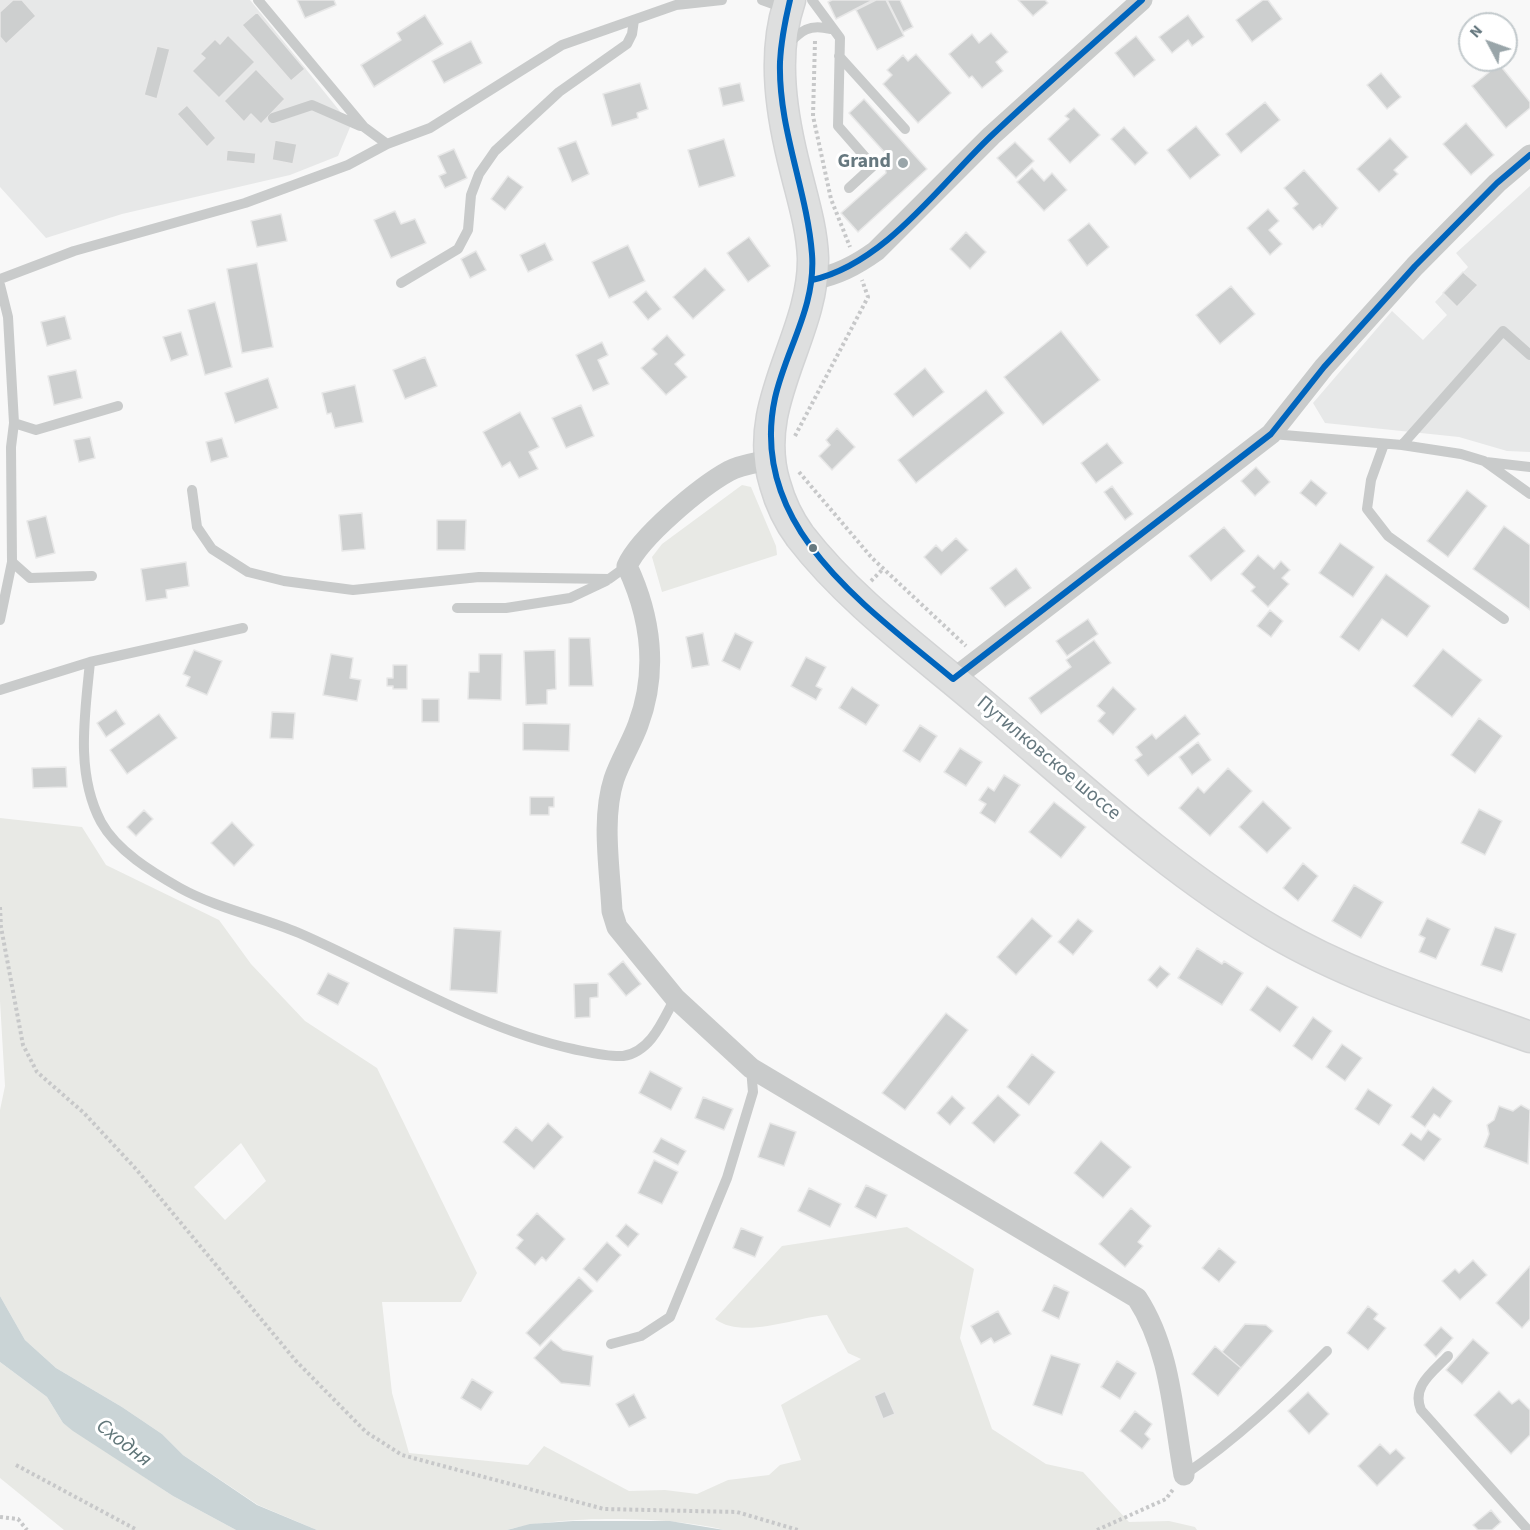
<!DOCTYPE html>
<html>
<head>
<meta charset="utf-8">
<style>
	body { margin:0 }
	#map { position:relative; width:1530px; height:1530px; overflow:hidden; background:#f8f8f8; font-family:"Source Sans 3",sans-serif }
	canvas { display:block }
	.north { position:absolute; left:1458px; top:12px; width:60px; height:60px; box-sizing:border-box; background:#fff; border:2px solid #c2c9cc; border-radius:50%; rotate:311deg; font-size:16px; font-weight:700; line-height:24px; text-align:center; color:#66787f }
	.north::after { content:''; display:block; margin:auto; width:21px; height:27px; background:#99a5a9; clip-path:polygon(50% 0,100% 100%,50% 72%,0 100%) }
</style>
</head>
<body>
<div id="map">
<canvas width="1530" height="1530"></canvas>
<div class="north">N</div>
</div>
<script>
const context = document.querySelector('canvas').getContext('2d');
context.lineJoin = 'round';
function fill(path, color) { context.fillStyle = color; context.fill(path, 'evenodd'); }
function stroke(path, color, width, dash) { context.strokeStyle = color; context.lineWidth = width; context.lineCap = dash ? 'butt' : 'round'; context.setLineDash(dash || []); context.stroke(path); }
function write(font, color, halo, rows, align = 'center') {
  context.font = font + ' "Source Sans 3",sans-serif'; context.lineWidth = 6; context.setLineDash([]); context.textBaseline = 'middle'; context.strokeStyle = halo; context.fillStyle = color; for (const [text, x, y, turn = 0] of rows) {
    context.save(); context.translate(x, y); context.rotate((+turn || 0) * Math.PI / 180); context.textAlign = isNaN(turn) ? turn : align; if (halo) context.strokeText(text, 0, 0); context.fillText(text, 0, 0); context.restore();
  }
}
fill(new Path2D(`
	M0,0h250l101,125 -13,31 -48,19 -168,39 -76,24 -46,-51z
	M1530,186v266l-23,-1 -48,-14 -134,-14 -12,-20 79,-92 31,29 24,-25 -12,-13 33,-35 -12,-14z`), '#e7e8e8');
fill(new Path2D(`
	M742,485l9,2 25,59 1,9 -115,37 -10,-35 10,-13z
	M0,818l82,9 24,38 113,55 32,44 54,57 72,47 100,205 -16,29h-79l10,91 17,60 119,12 16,-19 85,45 36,-1 32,4 31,-14 41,-5 11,-10 21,-5 -20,-55 80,-46 -13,-6 -21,-38c-31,2 -84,25 -112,4l67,-73 125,-19 67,42 -14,69 32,91 54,35 37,8 46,50 40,-1 26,6 2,3h-473c-56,-14 -162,-15 -217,0h-190l-59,-25 -75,-50 -21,-21 -40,-27 -66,-39 -31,-28 -25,-44v-186l5,-24 -5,-85zM241,1143l25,38 -41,39 -31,-33z
	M0,1362l47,35 16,26 110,73 63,34h-172l-64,-52z`), '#e8e9e5');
fill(new Path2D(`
	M0,1296l25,44 31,28 66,39 40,27 21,21 74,50 60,25h-81l-63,-34 -100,-65 -10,-8 -16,-26 -47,-35z
	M573,1521h97l54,9h-217l23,-6z`), '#cad4d6');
const building = new Path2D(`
	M13,0h9l14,16 -30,28 -6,-7v-25z
	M297,0h37l2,5 -31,13z
	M832,0h41l-37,19 -8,-17z
	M876,0h10l18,36 -27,14 -21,-40z
	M887,0h13l13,27 -10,5z
	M1018,0h27l3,3 -15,13z
	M1263,0h5l14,19 -30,23 -16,-22z
	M257,12l48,57 -14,12 -49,-56z
	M425,15l18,29 -69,43 -13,-22 40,-25 -4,-7z
	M1188,15l16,22 -12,9 -4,-6 -16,13 -13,-16z
	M991,33l17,19 -12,10 7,9 -21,17 -10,-12 -3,2 -20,-24 23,-20 7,9z
	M228,35l27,27 -36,36 -27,-27 13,-13 -5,-4 15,-15 5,5z
	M1136,36l19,24 -21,17 -19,-24z
	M471,41l11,22 -38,20 -12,-22z
	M157,46l13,3 -13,50 -13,-4z
	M916,54l35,39 -33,30 -35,-39 9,-9 -5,-5 16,-15 5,6z
	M1499,64l31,38v6l-24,20 -34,-42z
	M256,69l29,30 -24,25 -10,-10 -7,8 -20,-21z
	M1381,73l20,24 -14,12 -20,-24z
	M640,83l8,26 -11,4 1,5 -26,8 -9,-32z
	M740,83l4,18 -21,5 -4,-18z
	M864,99l63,70 -69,63 -17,-19 45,-40 -3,-16 3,-3 -37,-41z
	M1265,102l15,18 -39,33 -15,-19z
	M187,105l29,33 -9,9 -30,-33z
	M1074,108l26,27 -30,28 -22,-24 21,-20 -4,-3z
	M1466,123l28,32 -23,20 -28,-31z
	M1196,126l24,29 -30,24 -23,-29z
	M1124,127l24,26 -13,12 -24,-26z
	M1390,138l18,19 -14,13 4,4 -19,18 -22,-23z
	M724,139l11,37 -36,11 -11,-37z
	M275,140l22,4 -4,20 -21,-4z
	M576,141l13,33 -17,8 -14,-34z
	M1015,142l19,19 -18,17 -19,-20z
	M454,149l13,29 -22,10 -6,-12 7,-3 -8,-17z
	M227,150l29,3 -1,11 -29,-3z
	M1032,168l12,13 8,-8 15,17 -23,21 -27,-29z
	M1304,170l34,38 -16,19 -2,-3 -7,6 -20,-22 5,-4 -14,-16z
	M508,176l15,11 -18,23 -14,-11z
	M1268,209l11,12 -10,9 13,14 -12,11 -23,-27z
	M395,211l6,13 14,-5 11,24 -35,15 -17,-38z
	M281,214l6,27 -30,6 -6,-26z
	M1089,223l20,24 -22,19 -19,-26z
	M966,232l20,20 -16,17 -20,-20z
	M749,237l21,29 -22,16 -21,-29z
	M545,243l8,17 -25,12 -8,-17z
	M628,245l17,36 -36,17 -17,-36z
	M476,251l10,19 -16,8 -9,-19z
	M257,263l16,84 -31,6 -15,-84z
	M705,268l20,22 -32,29 -20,-22z
	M1463,272l15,13 -21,22 -14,-14z
	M1231,286l24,28 -35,30 -24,-29z
	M646,291l15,18 -13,11 -15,-18z
	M215,302l17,65 -27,8 -17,-65z
	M65,316l6,23 -24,7 -6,-24z
	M1061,331l39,49 -57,45 -39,-48z
	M181,332l7,23 -17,6 -8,-24z
	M667,335l18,20 -10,9 12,13 -21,18 -25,-27 16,-14 -5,-5z
	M602,342l6,13 -10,5 11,24 -16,7 -17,-36z
	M425,357l12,29 -32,13 -12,-29z
	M925,368l19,24 -31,25 -19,-23z
	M76,370l6,28 -28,7 -6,-29z
	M268,378l10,30 -43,15 -10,-30z
	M355,385l8,37 -28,6 -4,-15 -4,1 -5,-21z
	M986,390l18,23 -88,70 -18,-23z
	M581,405l13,31 -28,12 -14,-30z
	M520,412l19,35 -10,5 9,17 -19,9 -9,-16 -8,5 -19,-35z
	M837,428l18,19 -23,23 -13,-14 11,-11 -4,-5z
	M90,437l5,21 -16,4 -5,-22z
	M222,438l6,19 -17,5 -5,-20z
	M1107,443l16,20 -27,20 -15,-20z
	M1256,467l14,15 -15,14 -14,-15z
	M1311,480l16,13 -11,13 -16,-13z
	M1112,486l21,28 -8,6 -21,-28z
	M1467,490l20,16 -39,51 -21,-16z
	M362,513l3,36 -23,2 -3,-36z
	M46,516l9,37 -19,5 -9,-37z
	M437,520h29l-1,30h-28z
	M1504,526l26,19v65l-57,-41z
	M1224,527l21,24 -34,30 -22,-25z
	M956,538l12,12 -27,25 -17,-18 12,-12 6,6z
	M1340,543l34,24 -21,30 -34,-24z
	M1258,555l16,14 7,-8 9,9 -8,8 7,6 -21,23 -17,-16 4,-4 -14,-13z
	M186,562l3,24 -23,4 1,8 -21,3 -5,-32z
	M1016,568l15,20 -26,19 -15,-19z
	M1386,574l44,32 -23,31 -25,-18 -23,32 -19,-14z
	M1270,610l13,11 -12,16 -14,-11z
	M1088,619l10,15 -31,22 -11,-15z
	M703,633l6,32 -17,3 -6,-31z
	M735,633l18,9 -13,28 -18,-9z
	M569,638h21l3,48h-24z
	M1094,640l17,23 -70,51 -12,-16 42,-31 -5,-7z
	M1443,649l39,31 -30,37 -39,-31z
	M194,650l28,11 -15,34 -21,-9 4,-9 -7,-3z
	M555,650l1,39 -9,1v14l-21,1 -2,-54z
	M331,654l22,4 -3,20 11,2 -4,21 -34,-6z
	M479,654h23l-1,46 -33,-1 1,-27h10z
	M806,657l20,10 -10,19 6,3 -6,11 -25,-14z
	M393,665h14v24h-14v-3h-6v-8h6z
	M852,687l27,18 -13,20 -27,-17z
	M1113,687l23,22 -23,26 -15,-14 7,-8 -8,-7z
	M422,699h17v23h-17z
	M116,710l9,14 -19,13 -9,-14z
	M272,712l23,1 -2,26 -23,-1z
	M159,714l18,24 -50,36 -17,-24z
	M1185,715l15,19 -52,42 -13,-16 7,-5 -6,-8 16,-13 4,5z
	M1479,718l23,18 -27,37 -24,-18z
	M523,723l47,1 -1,27 -46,-1z
	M920,725l17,11 -17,26 -17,-11z
	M1198,742l13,18 -19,15 -13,-18z
	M960,748l22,14 -16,24 -22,-14z
	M66,767l1,20 -34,1 -1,-20z
	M1228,768l24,23 -42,45 -31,-28 19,-21 6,6z
	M1004,775l16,10 -25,38 -15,-10 6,-9 -7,-4 9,-13 6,4z
	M530,797h24v10h-5v8h-19z
	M1263,801l28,27 -24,25 -28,-26z
	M1054,802l32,25 -25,31 -32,-26z
	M1479,809l23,12 -17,34 -24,-12z
	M144,810l9,9 -17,17 -9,-9z
	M232,822l22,23 -20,21 -23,-23z
	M1303,863l15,13 -20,25 -15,-13z
	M1354,885l29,17 -22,36 -29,-17z
	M1032,918l20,18 -36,39 -19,-18z
	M1427,918l23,11 -14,30 -17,-7 6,-14 -6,-3z
	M1078,919l15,12 -20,24 -15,-13z
	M1495,927l21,7 -14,38 -21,-7z
	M454,928l47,3 -4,62 -47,-3z
	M1197,948l25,16 2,-3 19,12 -21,32 -44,-27z
	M623,961l18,23 -15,12 -18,-22z
	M1160,966l10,8 -13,14 -9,-8z
	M328,973l21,10 -11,22 -21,-11z
	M598,983v14l-8,1v19l-15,1 -1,-34z
	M1267,986l31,21 -18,25 -30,-22z
	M946,1013l22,17 -63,80 -23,-17z
	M1313,1017l19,14 -20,29 -19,-14z
	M1342,1044l20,14 -17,23 -19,-14z
	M1032,1054l23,18 -26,33 -22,-18z
	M650,1071l32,17 -11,22 -32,-17z
	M1433,1087l19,14 -12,17 -6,-4 -9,13 -14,-10z
	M1368,1089l24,16 -13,20 -24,-16z
	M998,1095l22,20 -26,28 -22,-20z
	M952,1096l13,12 -15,17 -13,-12z
	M703,1097l30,12 -9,21 -29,-12z
	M1521,1105l9,5 -2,54 -44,-17 5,-13 -2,-9 7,-5 5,-14 14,5z
	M548,1123l15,14 -29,32 -31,-27 13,-15 16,14z
	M770,1123l26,9 -12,34 -26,-9z
	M1428,1130l13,9 -17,22 -22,-16 9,-12 10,7z
	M661,1138l25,13 -8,14 -25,-13z
	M1101,1141l30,26 -28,31 -29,-25z
	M654,1160l24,12 -16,32 -24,-11z
	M866,1185l21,10 -11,23 -21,-11z
	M809,1188l32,16 -11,23 -32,-16z
	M1131,1208l20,18 -13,16 5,4 -18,21 -26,-23z
	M537,1213l28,26 -19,22 -4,-4 -7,8 -19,-17 7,-8 -6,-5z
	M626,1224l13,10 -11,13 -12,-11z
	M741,1228l22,9 -8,20 -22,-9z
	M607,1242l14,13 -24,27 -14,-13z
	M1219,1248l17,14 -17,20 -17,-14z
	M1473,1260l14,15 -27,25 -18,-19 13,-12 4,4z
	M1530,1266v53l-8,9 -26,-25z
	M579,1277l14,14 -53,55 -14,-13z
	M1054,1285l15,7 -10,27 -17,-8z
	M1368,1306l10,8 -4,5 12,9 -18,22 -21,-17z
	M998,1311l13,23 -17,9 -3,-5 -10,6 -10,-18z
	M1245,1324l21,1 7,6 -32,37 -19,-16z
	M1441,1327l12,11 -17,19 -12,-12z
	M1473,1339l16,14 -27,31 -16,-14z
	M551,1340l12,10 30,6 -3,30 -29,-3 -27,-25z
	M1215,1346l26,22 -23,28 -26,-22z
	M1051,1355l29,9 -18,51 -29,-10z
	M1117,1361l19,12 -16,26 -19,-12z
	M472,1379l21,13 -12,18 -20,-12z
	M885,1391l10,23 -12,5 -9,-23z
	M1499,1391l13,13 7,-5 11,11v25l-19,19 -37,-39z
	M1308,1392l21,22 -20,20 -21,-23z
	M634,1394l12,24 -17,9 -13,-23z
	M1135,1411l17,13 -7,10 5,5 -8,10 -22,-18z
	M1380,1444l10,10 6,-5 9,9 -28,28 -19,-20z
	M1491,1510l10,12 -9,8h-14l-5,-5z`);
fill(building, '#cdcfcf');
stroke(building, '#e8e8e8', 1.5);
const secondary = new Path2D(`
	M790,0c-19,55 -8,118 6,172 7,28 16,57 17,86 1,79 -63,145 -38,226 5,18 14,37 25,52 50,65 120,115 182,168 94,79 186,166 292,228 80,47 170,74 256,105`);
stroke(secondary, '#d3d4d5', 33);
stroke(new Path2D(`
	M815,41l-2,75 18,83 19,48
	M795,436l73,-139 -6,-17
	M799,472l73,86 94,88
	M871,581l12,-12
	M0,907l1,20 22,118 14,27 47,41 52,56 160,192 70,71 36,23 202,54 133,3 61,18
	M16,1465l121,65
	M0,1517l18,2 9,11
	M1097,1530l69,-31 8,-11`), '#c7c8c9', 4, [3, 3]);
stroke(new Path2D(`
	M258,0l106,127 23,17
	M762,0l25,9
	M812,0l28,38 -2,88 35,40 -24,22
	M787,45c15,-15 22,-21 43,-16
	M839,56l66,73
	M273,118l39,-13 48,21
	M0,279l74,-28 171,-48 103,-38 39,-21 43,-16 132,-83 114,-40 46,-5
	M401,283l57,-34 10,-19 3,-35 8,-21 16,-23 64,-59 68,-48 5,-10 2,-14
	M0,285l8,32 6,106 -3,24 1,115 -12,58
	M14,423l22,7 82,-24
	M1272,434l130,11 59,9 23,7 46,33
	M1384,444l-13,36 -4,29 21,27 116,83
	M1402,445l101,-114 27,24
	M1486,462l44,5
	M192,490l5,37 15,22 36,23 36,9 69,9 126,-13 130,2 18,-13
	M12,562l18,16 62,-2
	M457,608h49l64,-10 36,-17
	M90,662c-5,52 -15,111 11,160 16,29 51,50 79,66 36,20 81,29 119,45 90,39 177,95 274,116 15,3 35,8 50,7 28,-4 40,-36 52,-58
	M0,690l90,-28 153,-34
	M611,1344l30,-8 29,-19 57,-139 26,-86 -2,-24
	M1448,1356c-15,16 -37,30 -27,54l107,120
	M1184,1475c53,-36 98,-79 143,-124`), '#c9cbcb', 10);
stroke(new Path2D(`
	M812,280c25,-5 43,-14 64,-29l115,-115 151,-136
	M769,460c-13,3 -29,5 -40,11 -29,16 -89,66 -102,95 24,51 31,106 11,159 -7,19 -18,36 -24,54 -13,40 -4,91 -2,132l5,16 58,71 76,70 386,230c34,52 36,117 47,177
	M953,679l318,-245 53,-67 91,-101 82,-83 33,-28`), '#c9cbcb', 21);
stroke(secondary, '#dedfdf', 30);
stroke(new Path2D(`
	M790,0c-5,21 -9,41 -10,62 -2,66 27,128 32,192 4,53 -26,95 -37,144 -28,129 92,209 178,281l318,-245 53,-67 91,-101 82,-83 33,-28
	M812,280c72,-16 126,-93 178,-143 49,-47 101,-91 152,-137`), '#0065bd', 6);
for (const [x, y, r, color] of [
	[903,163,6,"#99a5a9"],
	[813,548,5,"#66787f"]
]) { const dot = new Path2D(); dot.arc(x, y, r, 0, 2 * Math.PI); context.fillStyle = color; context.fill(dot); stroke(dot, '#fff', 2); }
write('bold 20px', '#66787f', '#fff', [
	["Grand",891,163]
], 'right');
write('20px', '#66787f', '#fff', [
	["Путилковское шоссе",1048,759,40]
]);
write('italic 21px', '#617679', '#fff', [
	["Сходня",123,1444,38]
]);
</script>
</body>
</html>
